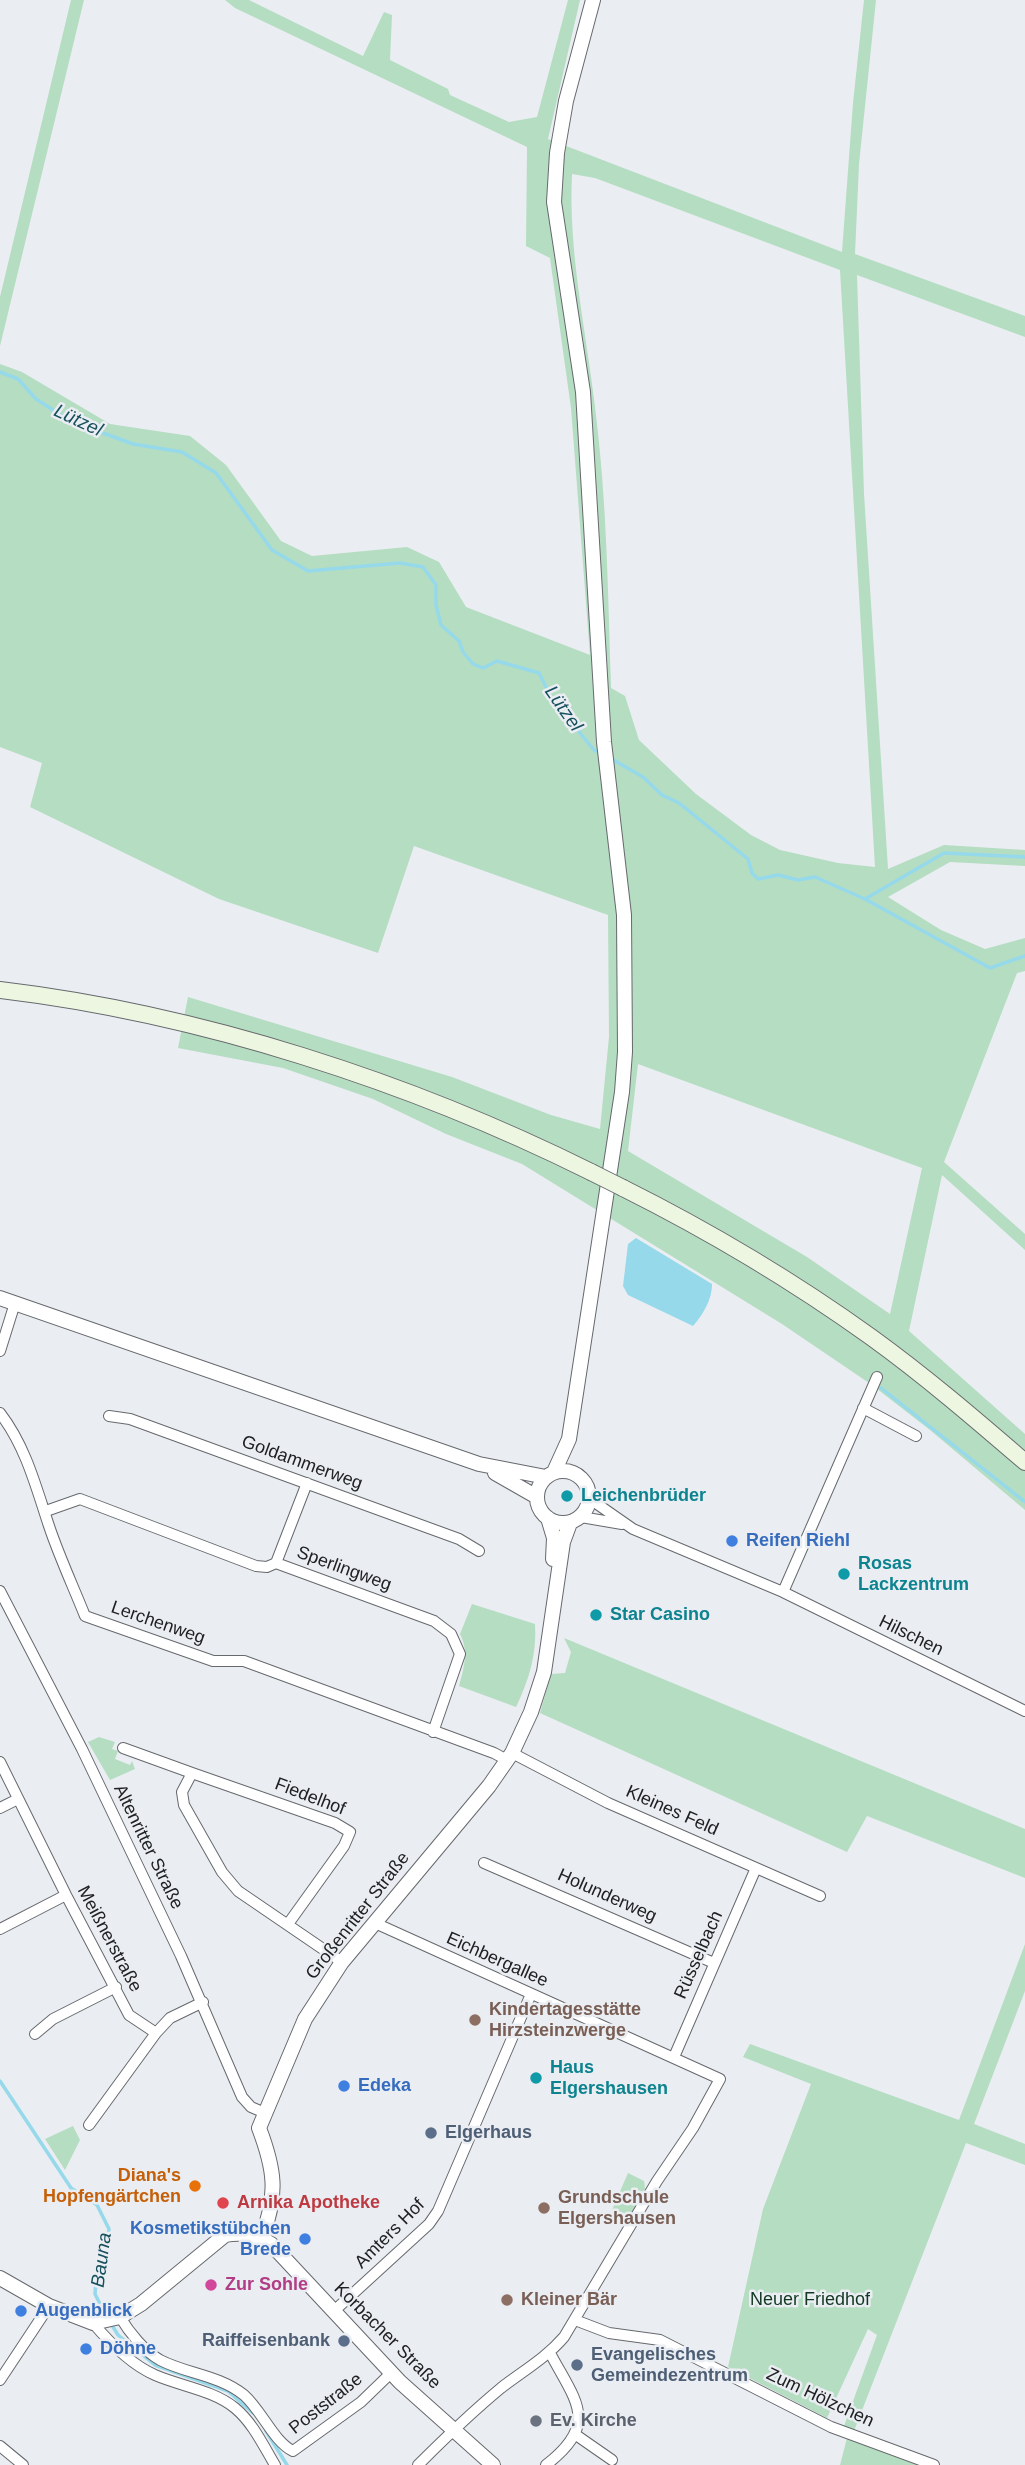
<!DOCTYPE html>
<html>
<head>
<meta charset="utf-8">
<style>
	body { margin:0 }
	canvas { display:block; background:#eaedf2 }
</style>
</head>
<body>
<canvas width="1025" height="2465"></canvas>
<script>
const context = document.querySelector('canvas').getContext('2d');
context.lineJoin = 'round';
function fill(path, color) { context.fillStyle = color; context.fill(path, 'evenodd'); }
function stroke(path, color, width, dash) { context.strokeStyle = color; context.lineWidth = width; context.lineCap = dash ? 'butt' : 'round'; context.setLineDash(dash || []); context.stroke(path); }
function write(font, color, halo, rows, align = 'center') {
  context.font = font + ' Helvetica,sans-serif'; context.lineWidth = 5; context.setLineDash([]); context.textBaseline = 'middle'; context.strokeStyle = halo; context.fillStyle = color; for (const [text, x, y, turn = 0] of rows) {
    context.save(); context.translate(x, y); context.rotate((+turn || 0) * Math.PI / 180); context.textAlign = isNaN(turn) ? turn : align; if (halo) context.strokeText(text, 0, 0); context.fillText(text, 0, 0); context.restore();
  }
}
fill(new Path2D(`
	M71,0h13l-84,346v-49z
	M225,0h24l114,56 21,-44 8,3 -2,45 58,29 2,6 59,27 28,-5 31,-117h12l-32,139 294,113 11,-149 11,-103h12l-17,164 -4,90 170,62v21l-168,-62 7,219 24,375 56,-24 81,5v16l-75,-4 -62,35 53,33 44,19 40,-11v33l-8,2 -73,189 81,72v16l-83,-75 -33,156 116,103v76l-95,-80 -58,-45 -90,-61 -260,-160 -76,-30 -73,-35 -90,-31 -105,-20 10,-51 264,80 99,38 49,14 9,-92 -1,-122 -194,-69 -36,107 -159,-54 -189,-92 12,-44 -42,-16v-383l22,8 88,52 80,12 36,29 55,76 31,15 95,-9 32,15 27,45 124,48 -19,-247 -21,-150 -24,-12 1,-99 -292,-139zM572,174l23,4 245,92 35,597 -37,-4 -58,-13 -29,-15 -55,-41 -57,-54 -14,-44 -14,-8c-3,-93 -4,-188 -16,-281 -9,-77 -27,-156 -23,-233zM638,1064l284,104 -32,146 -83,-57 -179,-106z
	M472,1604l63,20c2,30 -6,56 -19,83l-57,-21c5,-18 10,-35 1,-52z
	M564,1638l461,191v49l-158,-62 -20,36 -307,-139 11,-39 14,-1 6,-21z
	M99,1737l16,5 -3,7 6,2 -3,8 15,6 2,-4 3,8 -25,11 -22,-38z
	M1025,1944v47l-51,133 51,20v21l-59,-22 -112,288 -10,-5 33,-91 -9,-6 -41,89 -99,-51 35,-158 48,-125 -68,-27 7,-13 209,76z
	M73,2126l7,14 -15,30 -20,-31z
	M628,2173l16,8c4,15 -7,25 -15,36l-17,-7z
	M847,2438l73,27h-80z`), '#b5ddc2');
fill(new Path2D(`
	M636,1238l76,46c0,16 -9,30 -19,42l-65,-31 -5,-9 5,-42z`), '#95d9eb');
stroke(new Path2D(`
	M0,372l18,7 18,20 34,22 63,23 49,8 34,21 56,77 36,21 92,-8 23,4 13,18v20l5,20 18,16 4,11 10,12 10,4 14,-7 42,12 13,26 42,51 6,3
	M610,758l33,19 19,18 17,8 69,56 4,14 6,6 20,-4 20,5 17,-3 50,22 125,69 35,-12
	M865,899l79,-46 81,4
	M881,1388l144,114
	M0,2081l71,107 26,17 12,24 -3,27 -10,26 -1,12 11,22
	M110,2322l8,13 37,30 73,26 25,22
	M266,2431l21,34`), '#95d9eb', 3.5);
const minor = new Path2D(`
	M0,1351l15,-48
	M863,1408l53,28
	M0,1413c26,34 36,74 49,113 10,30 24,60 36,90l128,45h31l250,92 13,7
	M109,1416l21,3 329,120 20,12
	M590,1499l43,30 150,63 242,119
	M46,1511l34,-12 176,67 11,1 9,-4 158,58 17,13 9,20 -27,78
	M581,1517l41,7
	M276,1563l31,-80
	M0,1591l82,158 99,207 61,141 9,10 14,6
	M783,1592l94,-215
	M123,1748l69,25
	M512,1753l96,50 212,93
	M0,1762l66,133 63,120 27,18 14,-15 33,-16
	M0,1808l18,-9
	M484,1863l230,100
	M375,1923l345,156 -27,49 -36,53 -93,156c-18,21 -41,34 -63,51 -29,24 -56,50 -83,77
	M288,1924l56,-78 6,-14 -15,-9 -143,-50 -10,19 2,13 38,67 16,19 104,71
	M0,1929l66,-34
	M35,2034l18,-15 63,-32
	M674,2057l82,-189
	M89,2125l67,-92
	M334,2311l95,-87 9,-13 93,-217
	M120,2317c9,15 24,34 40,43 27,14 59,15 84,35 18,16 30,47 49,56l68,-49 30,-29
	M575,2320l34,13 51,7 171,87 103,38
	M93,2323c16,19 39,42 62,52 25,11 58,15 80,33 18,15 28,37 40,57
	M0,2380l49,-74
	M576,2435l36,25
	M0,2446l23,19
	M546,2465c54,-42 30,-63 4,-112`);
const tertiary = new Path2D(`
	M0,1298l479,166 67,13
	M537 1497a26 26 0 1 1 52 0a26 26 0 1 1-52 0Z
	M554,1472l15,-33 53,-347 3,-40 -1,-137 -20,-173 -21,-350 -29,-190 3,-49 9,-52 27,-101
	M495,1473l42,24
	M548,1518l6,20 -1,21
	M262,2237c16,-43 13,-67 -3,-109l46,-109 37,-57 147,-176 23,-33 19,-41 13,-40 19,-130 7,-19
	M0,2278l49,28 44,17 27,-6 21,-13 84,-69c16,-3 32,-1 46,9l129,138 93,83`);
const secondary = new Path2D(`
	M0,990c201,24 410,92 591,182
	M623,1188c86,43 170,93 248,149 54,39 104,82 154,125`);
stroke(minor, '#66696d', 12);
stroke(tertiary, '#66696d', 16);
stroke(secondary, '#66696d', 18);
stroke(minor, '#fff', 10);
stroke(tertiary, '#fff', 14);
stroke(secondary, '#edf6e1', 16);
const secondaryBridge = new Path2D(`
	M591,1172l32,16`);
stroke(secondaryBridge, '#66696d', 18, []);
stroke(secondaryBridge, '#edf6e1', 16);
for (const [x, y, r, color] of [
	[567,1496,7,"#0f9aa8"],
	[732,1541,7,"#3f7fe0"],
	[844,1574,7,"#0f9aa8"],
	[596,1615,7,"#0f9aa8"],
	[475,2020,7,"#8d6e63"],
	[536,2078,7,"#0f9aa8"],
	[344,2086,7,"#3f7fe0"],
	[431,2133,7,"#5c6f8a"],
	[195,2186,7,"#e8710a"],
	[223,2203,7,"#e0444e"],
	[544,2208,7,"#8d6e63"],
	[305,2239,7,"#3f7fe0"],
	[211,2285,7,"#d1479c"],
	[507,2300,7,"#8d6e63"],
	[21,2311,7,"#3f7fe0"],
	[344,2341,7,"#5c6f8a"],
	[86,2349,7,"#3f7fe0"],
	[577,2365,7,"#5c6f8a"],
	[536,2421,7,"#6b7280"]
]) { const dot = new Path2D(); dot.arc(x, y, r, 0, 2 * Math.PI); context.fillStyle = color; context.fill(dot); stroke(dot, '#eaedf2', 2.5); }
write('18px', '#202123', '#eaedf2', [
	["Goldammerweg",302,1463,20],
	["Sperlingweg",344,1569,20],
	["Lerchenweg",158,1623,19],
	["Hilschen",911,1636,26],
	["Fiedelhof",310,1797,21],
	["Kleines Feld",672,1811,24],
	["Altenritter Straße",148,1847,64],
	["Holunderweg",607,1896,24],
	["Großenritter Straße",358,1916,-52],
	["Meißnerstraße",109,1939,62],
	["Rüsselbach",699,1955,-66],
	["Eichbergallee",497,1960,24],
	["Amters Hof",390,2234,-45],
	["Korbacher Straße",387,2336,45],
	["Zum Hölzchen",820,2398,25],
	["Poststraße",326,2404,-38]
]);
write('bold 18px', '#0d838f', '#eaedf2', [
	["Leichenbrüder",581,1496],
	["Rosas",858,1564],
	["Lackzentrum",858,1585],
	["Star Casino",610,1615],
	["Haus",550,2068],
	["Elgershausen",550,2089]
], 'left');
write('bold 18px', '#366cbe', '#eaedf2', [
	["Reifen Riehl",746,1541],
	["Edeka",358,2086],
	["Kosmetikstübchen",291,2229,"right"],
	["Brede",291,2250,"right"],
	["Augenblick",35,2311],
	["Döhne",100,2349]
], 'left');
write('bold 18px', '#785e54', '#eaedf2', [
	["Kindertagesstätte",489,2010],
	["Hirzsteinzwerge",489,2031],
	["Grundschule",558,2198],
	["Elgershausen",558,2219],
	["Kleiner Bär",521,2300]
], 'left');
write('bold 18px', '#4e5e75', '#eaedf2', [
	["Elgerhaus",445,2133],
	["Raiffeisenbank",330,2341,"right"],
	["Evangelisches",591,2355],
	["Gemeindezentrum",591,2376]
], 'left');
write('bold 18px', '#c56008', '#eaedf2', [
	["Diana's",181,2176],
	["Hopfengärtchen",181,2197]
], 'right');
write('bold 18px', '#be3a42', '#eaedf2', [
	["Arnika Apotheke",237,2203]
], 'left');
write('bold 18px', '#b23c85', '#eaedf2', [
	["Zur Sohle",225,2285]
], 'left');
write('18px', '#113922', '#eaedf2', [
	["Neuer Friedhof",810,2300]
]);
write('bold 18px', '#5b616d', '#eaedf2', [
	["Ev. Kirche",550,2421]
], 'left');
write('italic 19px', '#15505c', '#eaedf2', [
	["Lützel",78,421,25],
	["Lützel",563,709,55],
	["Bauna",102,2260,-82]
]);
</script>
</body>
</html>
